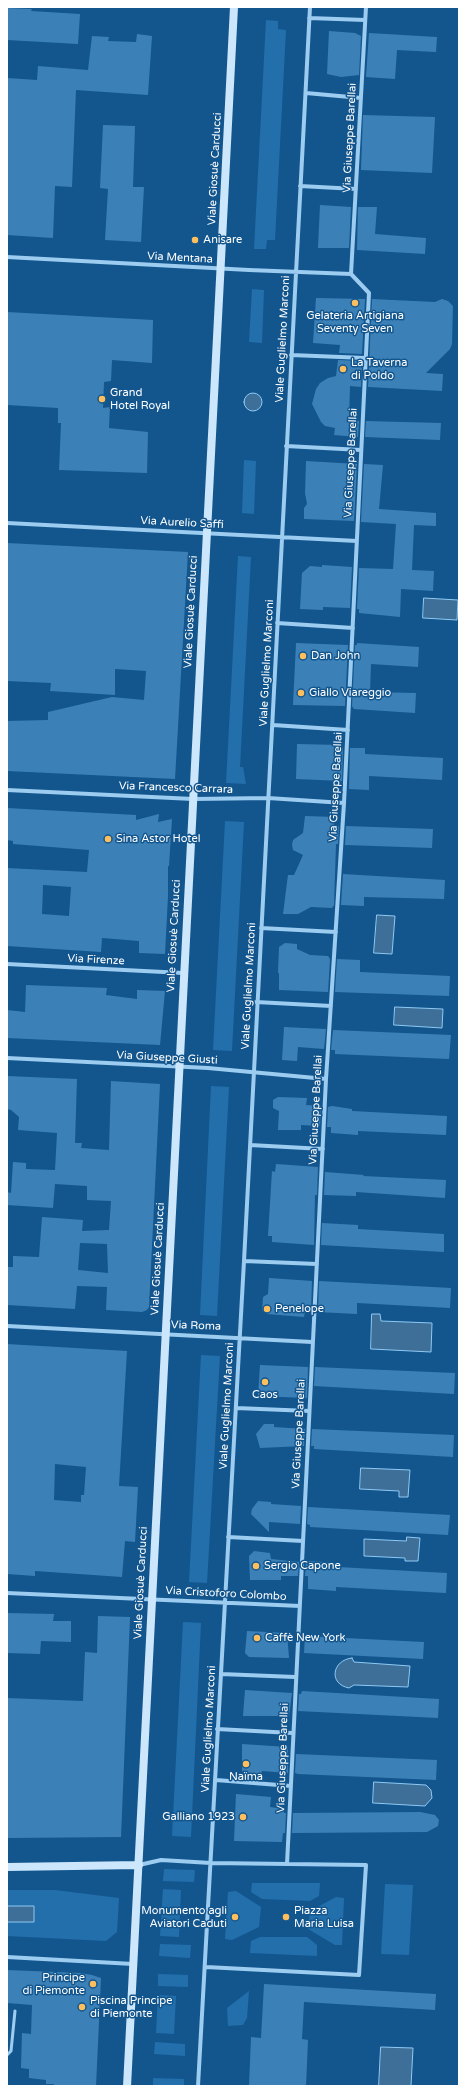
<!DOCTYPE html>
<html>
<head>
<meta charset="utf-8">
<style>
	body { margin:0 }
	#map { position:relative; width:466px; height:2093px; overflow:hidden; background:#13568e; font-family:"Varela Round",sans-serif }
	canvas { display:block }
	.frame { position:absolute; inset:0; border:8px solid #fff; pointer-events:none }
</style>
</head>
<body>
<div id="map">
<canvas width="466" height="2093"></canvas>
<div class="frame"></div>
</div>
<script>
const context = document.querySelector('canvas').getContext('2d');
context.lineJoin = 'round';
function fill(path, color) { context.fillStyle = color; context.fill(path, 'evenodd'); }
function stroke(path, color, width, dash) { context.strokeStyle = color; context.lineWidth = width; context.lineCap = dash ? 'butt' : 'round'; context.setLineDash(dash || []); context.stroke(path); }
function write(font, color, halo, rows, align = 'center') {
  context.font = font + ' "Varela Round",sans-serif'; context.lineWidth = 3; context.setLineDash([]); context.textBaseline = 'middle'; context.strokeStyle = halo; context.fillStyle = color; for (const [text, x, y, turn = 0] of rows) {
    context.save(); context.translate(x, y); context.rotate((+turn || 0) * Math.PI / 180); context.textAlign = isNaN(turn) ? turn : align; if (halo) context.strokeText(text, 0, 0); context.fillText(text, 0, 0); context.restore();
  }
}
fill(new Path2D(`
	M266,20l12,1v8l8,1 -11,210h-8l-1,9h-12z
	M252,289l12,1 -2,53 -13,-1z
	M244,460l12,1 -2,53 -12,-1z
	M238,556l13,1 -11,210h3l3,17 -20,-1z
	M225,821l19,1 -12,229 -19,-1z
	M211,1086l18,1 -12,229 -17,-1z
	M201,1355l19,1 -13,227 -18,-1z
	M183,1622l18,1 -10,214 -19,-1z
	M164,1869l31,1 -1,12 -31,-1z
	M252,1883h68l-1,13 -9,5 -48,-2 -11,-7z
	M385,1884l28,1 -4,70 -28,-1z
	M163,1889l18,1 -2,47 -19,-1z
	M7,1890h48l64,8 -2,34 -11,9 -99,-5z
	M236,1891l25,16 -2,20 -27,13 -7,-1 3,-47z
	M336,1897l8,1 -2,47h-7l-27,-16 2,-18z
	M260,1937h47l10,8v11l-67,-3 1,-12z
	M160,1944l31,1 -1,13 -31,-2z
	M158,1974l30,1v12l-30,-1z
	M249,1991l-2,27 -4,7 -15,1 -1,-18z
	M158,1995l18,1 -2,38 -18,-1z
	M155,2042l30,2v12l-31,-2z
	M153,2078l31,1v7h-31z`), '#226fac');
const water = new Path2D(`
	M244 402a9 9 0 1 1 18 0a9 9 0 1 1-18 0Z
	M424,598l34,2 -1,20 -34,-2z
	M377,915l18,1 -3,38 -18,-1z
	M395,1007l48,2 -1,19 -48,-3z
	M372,1314h8l1,7 51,2 -1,29 -60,-3z
	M361,1468l49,2 -2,27h-9v-6l-39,-2z
	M407,1537l13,1 -2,23h-13v-3l-41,-2v-17l42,2z
	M352,1658l2,4 56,4 -2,21 -54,-2 -5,3c-21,-4 -17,-28 3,-30z
	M374,1782l52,3 5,5 1,8 -7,8 -52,-3z
	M7,1906h27v16h-27z
	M381,2047l32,1 -2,38h-32z`);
fill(water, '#3e6f98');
stroke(water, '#8fc9f4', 1);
fill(new Path2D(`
	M7,8l25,1 -1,2 49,3 -2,30 -71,-4z
	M329,31l26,2 6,3 -2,39 -18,2 -14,-3z
	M369,33l68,4 -1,15 -39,-2 -2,29 -29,-2z
	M137,34l15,2 -4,59 -72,-5 -4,97 -17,-1 -2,52 -46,-3v-157l30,2 1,-14 50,4 4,-34 17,1 -1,4 28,1z
	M363,115l72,2 -3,56 -71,-3z
	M103,125l32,1 -2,61h11l-3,55 -36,-2 3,-51 -8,-1z
	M320,205l31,2 -2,41h-31z
	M358,207h19l-2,27 51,4 -1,16 -68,-4z
	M316,298l49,1 -3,55 -23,-1 1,-8 -27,-2z
	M372,299l63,3 7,-3 6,2 5,5 -1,38 -2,5 -24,24 17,1 -1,17 -74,-4z
	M7,312l146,8 -1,43 -40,-3 -1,21 -7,1 -1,26 7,-1 -1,21 39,4 -1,41 -88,-3 2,-47h-3v-15l-51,-3z
	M338,360l24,1 -1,26 -11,-1 -1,34 10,1 -1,16 -24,-2 1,-7 -10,-2 -4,-4 -9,-18 4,-15 4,-6 8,-5 8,-2z
	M366,421l75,2 -1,17 -75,-3z
	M306,461l51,3 -3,57 -50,-2v-11l3,-4 -2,-11z
	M364,464l19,1 -4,44 57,4v13l-22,-1 -2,45 22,1 -1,20 -32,-2 -1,28 -41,-4v-4h-2l2,-41 34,1 3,-45 -35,-2z
	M7,543l181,9 -13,227 -168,-8v-50l41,-1v-8l64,-15 32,3 2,-29 -31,-2v26l-65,-4 1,-8 -44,-2z
	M322,565l30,2 -2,41 -27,-1v3l-23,-1 2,-36 8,-7 12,1z
	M296,643l52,2 -3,61 -52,-1z
	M357,643l62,4 -1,20 -47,-3 -1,28 46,1 -1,20 -61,-4 -2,-3 3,-61h2z
	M297,744l44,1 -1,2 3,1 -1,33 -46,-2z
	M350,748h15v6l78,4 -1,22 -73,-4v14l-20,-1z
	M7,808l129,7v5l23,-6 -1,8 14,-3 -3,47h-1v30l-3,58 -26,-1v-12l-37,-3 -1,14 -94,-6v-78l80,4 2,-22 -76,-6v-3l-6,-1zM43,885l28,2 -2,29 -27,-2z
	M305,816l30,1 -1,8 5,1 -1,18h-2l-2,61 -2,3 -21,-1 -13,7h-15l5,-39h6l9,-20 -10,-5 -1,-5 1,-5 10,-7z
	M346,826l87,3 -1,19 -87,-3z
	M343,874l102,6 -1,19 -80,-2v9l-23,-1z
	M285,943l12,1v5l13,6 18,1 2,3 -2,33 -49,-2v-16l-1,-2 1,-25z
	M337,959l23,1v12l90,4 -1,20 -114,-4z
	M26,985l81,3 -1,7 31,4v-9l28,1 -5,54 -153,-7v-28l18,2z
	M284,1027l42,2 -2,20 -26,-2 -1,14 -15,-1z
	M333,1030l118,5 -2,24 -114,-5v-4h-4z
	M7,1076l70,3 -2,64h7l-1,5 28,2 2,-69 49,3 -11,223 -2,3 -5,2 -36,-2 1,-23 -30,-1 -2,23 -68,-4v-38h6v-11l26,1 3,-40 41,3 -1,11 27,-1 2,-29 -24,-1v-14l-32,-2 -2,24 -46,-3v-13l4,1 2,-31 13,1v6l29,1 2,-37 -39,-3 1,-13 -8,-7 -4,-1zM80,1243l27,1 1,29 -30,-3z
	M278,1097l29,1 -1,7 15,1 -1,20 -19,-1v5h-23l1,-19 -6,-3v-8z
	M332,1106l20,3v2l95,5 -1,19 -88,-4v4l-27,-2v-6h-4l1,-20z
	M276,1164l42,3 -1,28h-2l-1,50 -42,-3v-6h-4l4,-65 3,1z
	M325,1172l39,3 -1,1 83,4 -1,18 -89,-6v4l-32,-1z
	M322,1223l36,2v4l86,5v18l-123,-7z
	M269,1278l43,3 -1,30h-6l-1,6 -37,-3 -5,-4 1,-13 5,-3z
	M319,1281l132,7 -1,20 -93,-5v11l-39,-2z
	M7,1344l120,7 -8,135 19,1 -3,55 -10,-1 -3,36 -87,-6v5l-28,-2zM55,1464l31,3 -2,28h-3v7l-27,-2z
	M260,1365l48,2 -1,31 -49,-2z
	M315,1367l140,6 -1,21 -140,-8z
	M264,1424h10v3l31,2 -1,17 -44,2 -4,-14z
	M312,1429l142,6 -1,22 -139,-8v-3h-3z
	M258,1501l13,1v2l30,2 -1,18 -31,-2v10l-18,-18 1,-5z
	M308,1507l142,8 -2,20 -138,-8v-2l-3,-1z
	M254,1551l16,2 1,6 28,3 -1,14h-17v4h-31l-1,-24z
	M309,1561l29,2v4l109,6 -1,20 -110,-6v4l-28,-2v-13h-3l1,-14z
	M7,1613l47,1 -1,7h18v21l-30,-1 -1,13 -33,-1z
	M98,1616l32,1 -9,220 -114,1v-140l76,3 2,-49 12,1z
	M247,1631l40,2 2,25 -40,-1 -4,-4z
	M305,1636l119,6 -1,17 -119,-6z
	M245,1690l47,3 -3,23h-46z
	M302,1691l137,8 -1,19 -140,-7 1,-17h2z
	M242,1744l46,3v26l-26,-2 -2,9 -18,-9z
	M296,1754l141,6 -1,20 -138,-6 -3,-1z
	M236,1794l35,3 -1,10 14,2v4h2l-1,20h-2l-1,9 -48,-1z
	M420,1812l15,3 4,5 -1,6 -11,6 -135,1 1,-20z
	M7,1970l73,3 12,2 9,3 -5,108h-43l1,-2h-8v-4l-17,-2v-9l-8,-1 1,-35 9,1 1,-29 -25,-2z
	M264,1984l172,10 -1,16 -131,-8 -2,37 6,1 -2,46h-57l2,-49 10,1z`), '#3c80b8');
stroke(new Path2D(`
	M7,2055l4,-4 4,-40`), '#9dccf1', 3);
stroke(new Path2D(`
	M309,18l56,2
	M306,93l55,5
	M300,186l56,3
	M7,257l242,13 102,4
	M291,355l74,3
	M286,446l75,4
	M7,523l350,18
	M277,623l76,5
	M273,725l75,5
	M7,790l186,9 75,-1 76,5
	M261,928l75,4
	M7,964l176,9
	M256,1002l75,4
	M7,1058l201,10 118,11
	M250,1145l73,4
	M244,1261l73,3
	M7,1326l305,16
	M236,1408l73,3
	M228,1537l75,4
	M7,1593l293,13
	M221,1674l74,3
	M217,1729l75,4
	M216,1780l75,6
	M287,1864l39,-785 18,-276 25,-510 -18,-19 15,-267
	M139,1865l22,-5 50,3 155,2 -7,110 -153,-8
	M7,1957l126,7
	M198,2086l46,-825 66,-1254`), '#9dccf1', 4);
stroke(new Path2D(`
	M7,1867l132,-2
	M127,2086l107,-2079`), '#cce6fc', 8);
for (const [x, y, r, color] of [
	[195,240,4,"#ffbf5d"],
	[355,303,4,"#ffbf5d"],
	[343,369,4,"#ffbf5d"],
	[102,399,4,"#ffbf5d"],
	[303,656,4,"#ffbf5d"],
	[301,693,4,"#ffbf5d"],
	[108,839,4,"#ffbf5d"],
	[267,1309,4,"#ffbf5d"],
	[265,1382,4,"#ffbf5d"],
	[256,1566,4,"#ffbf5d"],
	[257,1638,4,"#ffbf5d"],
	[246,1764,4,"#ffbf5d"],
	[243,1817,4,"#ffbf5d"],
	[235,1917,4,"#ffbf5d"],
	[286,1917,4,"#ffbf5d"],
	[93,1984,4,"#ffbf5d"],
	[82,2007,4,"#ffbf5d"]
]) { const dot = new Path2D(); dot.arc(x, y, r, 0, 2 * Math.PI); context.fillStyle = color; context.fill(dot); stroke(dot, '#13568e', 1.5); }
write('11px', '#fff', '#13568e', [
	["Via Giuseppe Barellai",350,138,-87],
	["Viale Giosuè Carducci",215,169,-87],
	["Via Mentana",180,258,3],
	["Viale Guglielmo Marconi",283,339,-87],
	["Via Giuseppe Barellai",351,463,-87],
	["Via Aurelio Saffi",182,523,3],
	["Viale Giosuè Carducci",191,612,-87],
	["Viale Guglielmo Marconi",267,663,-87],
	["Via Giuseppe Barellai",336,787,-87],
	["Via Francesco Carrara",176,788,2],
	["Viale Giosuè Carducci",174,936,-87],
	["Via Firenze",96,960,3],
	["Viale Guglielmo Marconi",249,986,-87],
	["Via Giuseppe Giusti",167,1058,3],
	["Via Giuseppe Barellai",316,1110,-87],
	["Viale Giosuè Carducci",158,1259,-87],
	["Via Roma",196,1326,2],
	["Viale Guglielmo Marconi",227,1406,-87],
	["Via Giuseppe Barellai",299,1434,-87],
	["Viale Giosuè Carducci",141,1583,-87],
	["Via Cristoforo Colombo",226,1594,3],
	["Viale Guglielmo Marconi",209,1729,-87],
	["Via Giuseppe Barellai",283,1758,-88]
]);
write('11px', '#fff', '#13568e', [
	["Anisare",203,240],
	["Gelateria Artigiana",355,316,"center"],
	["Seventy Seven",355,329,"center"],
	["La Taverna",351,363],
	["di Poldo",351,376],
	["Grand",110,393],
	["Hotel Royal",110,406],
	["Dan John",311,656],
	["Giallo Viareggio",309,693],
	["Sina Astor Hotel",116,839],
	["Penelope",275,1309],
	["Caos",265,1395,"center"],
	["Sergio Capone",264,1566],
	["Caffè New York",265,1638],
	["Naïma",246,1777,"center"],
	["Galliano 1923",235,1817,"right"],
	["Monumento agli",227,1911,"right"],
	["Aviatori Caduti",227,1924,"right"],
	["Piazza",294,1911],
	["Maria Luisa",294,1924],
	["Principe",85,1978,"right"],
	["di Piemonte",85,1991,"right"],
	["Piscina Principe",90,2001],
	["di Piemonte",90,2014]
], 'left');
</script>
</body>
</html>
